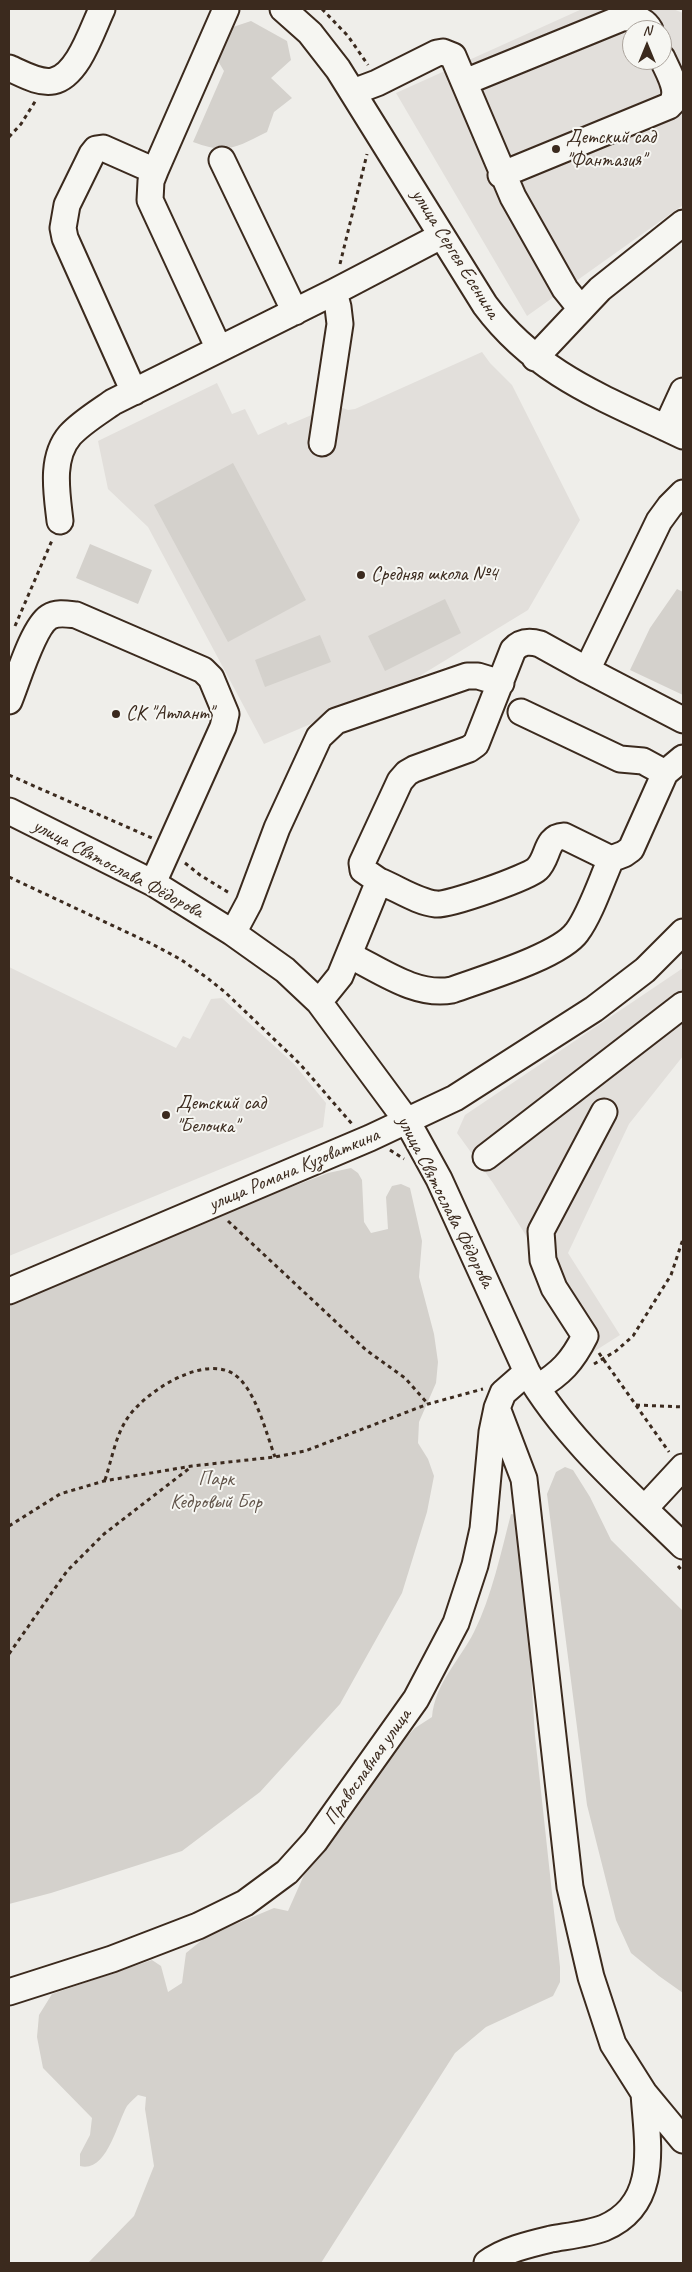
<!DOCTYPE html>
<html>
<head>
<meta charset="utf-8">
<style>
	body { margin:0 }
	#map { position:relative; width:692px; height:2272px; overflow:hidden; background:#efeeea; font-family:Caveat,sans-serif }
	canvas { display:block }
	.frame { position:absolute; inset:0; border:10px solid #3b2a1e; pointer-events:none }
	.north { position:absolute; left:622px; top:20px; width:50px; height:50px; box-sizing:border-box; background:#f6f6f2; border:1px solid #aba49d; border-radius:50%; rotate:0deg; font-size:14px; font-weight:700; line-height:20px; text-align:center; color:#3b2a1e }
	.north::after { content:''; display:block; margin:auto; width:18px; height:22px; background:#3b2a1e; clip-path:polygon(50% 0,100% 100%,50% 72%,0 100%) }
</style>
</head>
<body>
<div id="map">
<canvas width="692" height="2272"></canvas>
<div class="frame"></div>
<div class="north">N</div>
</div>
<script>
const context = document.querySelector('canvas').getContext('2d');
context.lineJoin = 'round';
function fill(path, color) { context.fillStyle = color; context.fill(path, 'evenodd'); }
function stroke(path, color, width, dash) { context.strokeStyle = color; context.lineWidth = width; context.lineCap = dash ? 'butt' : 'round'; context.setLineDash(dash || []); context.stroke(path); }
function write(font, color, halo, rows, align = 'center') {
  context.font = font + ' Caveat,sans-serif'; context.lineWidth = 4; context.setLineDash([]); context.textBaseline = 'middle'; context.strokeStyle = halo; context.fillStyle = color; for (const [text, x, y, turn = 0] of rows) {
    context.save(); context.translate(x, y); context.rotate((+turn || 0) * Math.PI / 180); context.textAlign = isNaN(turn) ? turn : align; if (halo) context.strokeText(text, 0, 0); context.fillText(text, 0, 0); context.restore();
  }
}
fill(new Path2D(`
	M582,9h91l10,4v192l-156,111 -131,-223zM632,30h30v30h-30z
	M482,352l8,11 22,22 68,135 -52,90 -115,70 -149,64 -116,-217 -40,-38 -10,-48 119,-58 15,31 13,-5 13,26 28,-13 2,3 47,-20 13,5 7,-1z
	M9,967l167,81 7,-12 7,3 21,-40 11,-1 72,66 32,39 -3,24 -314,129z
	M683,968v88l-54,68 -61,129 52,82 -33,21 -38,-52 -19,-62 -37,-59 -36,-50 8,-18z`), '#e2dfdb');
fill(new Path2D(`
	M251,21l36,20 4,19 -20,18 21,20 -18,14 -7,20c-31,15 -39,23 -74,10l31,-71 -9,-15 9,-26z
	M233,463l73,137 -78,42 -74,-137z
	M90,544l62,26 -14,34 -62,-26z
	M677,589l6,3v103l-53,-25 20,-42z
	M445,599l16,34 -76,38 -17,-35z
	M320,635l11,27 -66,25 -10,-27z
	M351,1168l7,5 4,7 2,42 7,11 17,-4 -2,-32 6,-11 9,-2 9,4 12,53 -3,36 15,57 4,28 -2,21 -17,39 -1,21 10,16 6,17 -7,36 -25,81 -62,111 -80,88 -78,59 -131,42 -42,11v-601l212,-89 107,-41z
	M565,1467l8,3 17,27 21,43 72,71v382l-24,-17 -28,-23 -15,-33 -29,-115 -40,-311 9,-22z
	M511,1514l10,2 5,33 2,77 7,110 25,231v15l-7,14 -67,31 -31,26 -134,210h-233l46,-47 20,-50 -9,-57 1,-12 -8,-2c-4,4 -8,7 -11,11 -10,17 -20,67 -47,60v-12l10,-19 2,-17 -49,-50 -6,-31 2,-22 13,-21 100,-34 9,6 7,26 14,-9 4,-30 21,-17 67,-28 14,3 16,-36 29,-36 54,-82 28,-29 17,-11c3,-34 28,-57 42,-85 18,-36 27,-80 37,-118z`), '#d4d1cc');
const minor = new Path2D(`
	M283,9l27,24 28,36 147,236c53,71 122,94 198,131
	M9,68c12,5 30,16 44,13 25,-5 39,-51 49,-72
	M465,82l157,-64c12,-1 22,1 28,12
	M353,92l24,-9 60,-30 6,-1 10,4 60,141 52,92 16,20
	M222,160l73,152
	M155,171l-4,10 -1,19 69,149
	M501,175l168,-69c14,-12 -1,-34 -7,-48
	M535,358l65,-69 83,-66
	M134,392l-69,-154 -2,-10 4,-23 25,-51 4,-5 7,-1 52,23 71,-162
	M666,428l17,-37
	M322,443l18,-119 -2,-17 -4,-15
	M683,493l-13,13 -11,15 -72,149 96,50
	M60,521c-3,-27 -10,-63 10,-86 12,-13 29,-23 43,-33l221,-110 107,-56
	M9,701c8,-19 24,-74 40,-84 8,-5 18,-3 27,-2l127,55 8,8 15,36 -3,13 -70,156
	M521,712l99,47 23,2 22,12
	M9,811l144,72 80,50 52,37 34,32 88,119 32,58 88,193c39,67 101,120 156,174
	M611,859l13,-5 7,-5 34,-76 18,-15
	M233,933l16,-30 28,-75 42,-91 17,-16 131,-45h11l23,7
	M349,955c31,15 67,42 103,35 30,-11 108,-34 125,-58 13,-17 25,-53 34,-73l-47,-23c-19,1 -15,22 -27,33 -8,8 -89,37 -101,35 -19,-2 -39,-16 -57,-23
	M319,1002l21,-26 39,-95 -16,-11 -1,-7 38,-82 7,-8 7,-4 55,-20 7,-5 37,-94c8,-9 17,-9 27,-6l47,26
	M486,1157l197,-152
	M9,1291l361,-153 85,-40 139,-89 51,-39 38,-38
	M537,1388c24,-15 35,-26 48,-52l-31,-48 -11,-28 -2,-29 63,-119
	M497,1408l27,71 46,408 21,90 22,67 31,49 39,47
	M645,1508l38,-41
	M9,1992l103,-33 86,-33 47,-23 42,-31 28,-31 101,-142 40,-76 19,-58 8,-36 9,-97 5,-24 6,-15 24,-21
	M487,2263c17,-13 43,-19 64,-24 17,-3 37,-5 53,-11 57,-24 43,-86 40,-135`);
stroke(minor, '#3b2a1e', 29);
stroke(new Path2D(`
	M322,9l26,27 20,29
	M9,137l12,-13 15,-24
	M340,264l27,-110
	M15,626l38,-88
	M9,775l143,63
	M185,863l15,12 31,19
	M9,877l143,67 28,15 26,18 20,16 74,71 52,60
	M390,1150l14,9
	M228,1221l138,129 39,28 23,26
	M599,1353l70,99
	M594,1364l22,-13 17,-15 38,-61 12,-36
	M636,1405l47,2
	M105,1480c6,-18 10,-41 20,-58 15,-27 75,-67 107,-49 23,13 34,60 43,84
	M9,1526l51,-32 44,-13 88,-15 83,-9 30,-6 123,-47 55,-15
	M678,1566l5,6
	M9,1654l58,-83 37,-37 87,-67`), '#3b2a1e', 3, [4, 4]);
stroke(minor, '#f6f6f2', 25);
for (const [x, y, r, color] of [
	[556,149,5,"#3b2a1e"],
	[361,575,5,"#3b2a1e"],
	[116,714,5,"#3b2a1e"],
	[166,1115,5,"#3b2a1e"]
]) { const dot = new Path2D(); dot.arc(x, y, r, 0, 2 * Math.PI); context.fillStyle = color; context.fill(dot); stroke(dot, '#f6f6f2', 2); }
write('20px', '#3b2a1e', '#f6f6f2', [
	["Детский сад",566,138],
	["\"Фантазия\"",566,161],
	["Средняя школа №4",371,575],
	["СК \"Атлант\"",126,714],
	["Детский сад",176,1104],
	["\"Белочка\"",176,1127]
], 'left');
write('20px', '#3b2a1e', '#f6f6f2', [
	["улица Сергея Есенина",455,254,58],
	["улица Святослава Фёдорова",118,869,28],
	["улица Романа Кузоваткина",294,1170,-23],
	["улица Святослава Фёдорова",445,1202,63],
	["Православная улица",368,1767,-55]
]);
write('20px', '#61544a', '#f6f6f2', [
	["Парк",216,1480],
	["Кедровый Бор",216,1503]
]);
</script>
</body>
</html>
